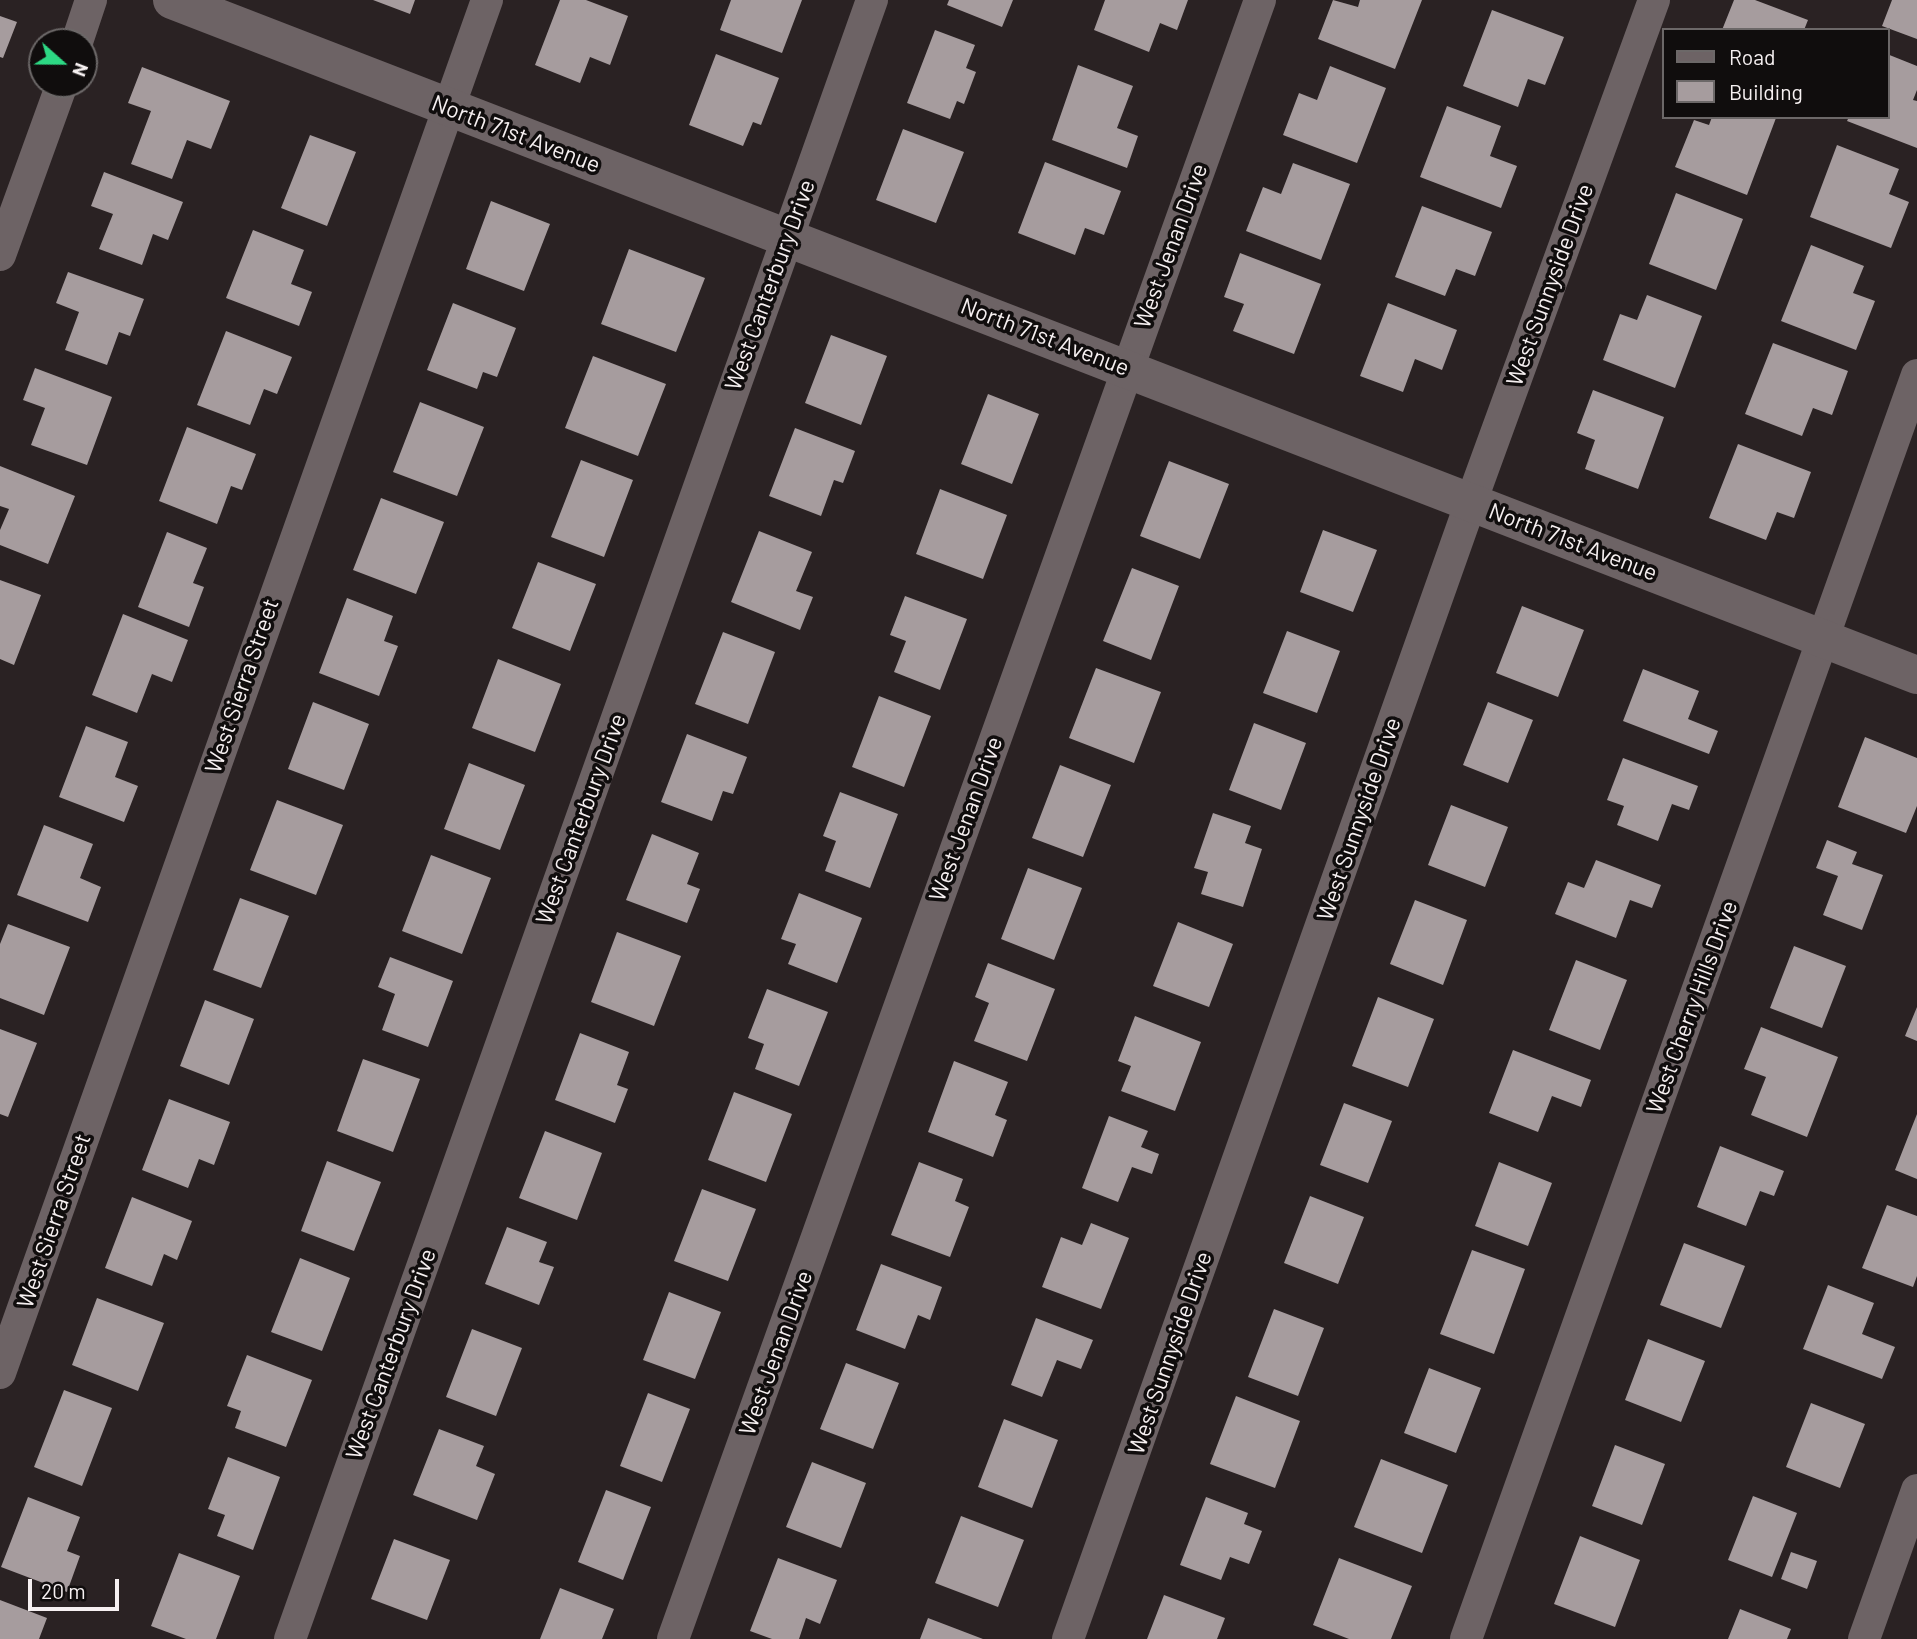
<!DOCTYPE html>
<html>
<head>
<meta charset="utf-8">
<style>
	body { margin:0 }
	#map { position:relative; width:1917px; height:1639px; overflow:hidden; background:#2a2223; font-family:Barlow,sans-serif }
	canvas { display:block }
	.legend { position:absolute; left:1662px; top:28px; width:228px; height:91px; box-sizing:border-box; background:#100d0d; border:2px solid #6c6868; margin:0; padding:9px 12px; list-style:none; font-size:21px; color:#f6f0f1 }
	.legend li { display:flex; align-items:center; gap:14px; height:35px }
	.legend b { width:35px; border:2px solid #6c6868 }
	.north { position:absolute; left:28px; top:28px; width:70px; height:70px; box-sizing:border-box; background:#100d0d; border:2px solid #6c6868; border-radius:50%; rotate:111deg; font-size:19px; font-weight:700; line-height:28px; text-align:center; color:#f6f0f1 }
	.north::after { content:''; display:block; margin:auto; width:24px; height:32px; background:#2dd884; clip-path:polygon(50% 0,100% 100%,50% 72%,0 100%) }
	.scale { position:absolute; left:28px; top:1579px; width:91px; height:32px; box-sizing:border-box; border:4px solid #f6f0f1; border-top:0; padding-left:9px; font-size:21px; line-height:24px; white-space:nowrap; color:#f6f0f1; -webkit-text-stroke:5px #100d0d; paint-order:stroke }
</style>
</head>
<body>
<div id="map">
<canvas width="1917" height="1639"></canvas>
<ul class="legend">
<li><b style="height:9px;background:#6d6365"></b>Road</li>
<li><b style="height:19px;background:#a69c9e"></b>Building</li>
</ul>
<div class="north">N</div>
<div class="scale">20 m</div>
</div>
<script>
const context = document.querySelector('canvas').getContext('2d');
context.lineJoin = 'round';
function fill(path, color) { context.fillStyle = color; context.fill(path, 'evenodd'); }
function stroke(path, color, width, dash) { context.strokeStyle = color; context.lineWidth = width; context.lineCap = dash ? 'butt' : 'round'; context.setLineDash(dash || []); context.stroke(path); }
function write(font, color, halo, rows, align = 'center') {
  context.font = font + ' Barlow,sans-serif'; context.lineWidth = 7; context.setLineDash([]); context.textBaseline = 'middle'; context.strokeStyle = halo; context.fillStyle = color; for (const [text, x, y, turn = 0] of rows) {
    context.save(); context.translate(x, y); context.rotate((+turn || 0) * Math.PI / 180); context.textAlign = isNaN(turn) ? turn : align; if (halo) context.strokeText(text, 0, 0); context.fillText(text, 0, 0); context.restore();
  }
}
fill(new Path2D(`
	M373,0h42l-5,14z
	M560,0h26l42,16 -18,49 -20,-8 -10,26 -45,-18z
	M731,0h71l-20,53 -62,-23z
	M949,0h64l-11,27 -55,-22z
	M1105,0h83l-11,30 -17,-7 -11,29 -55,-22z
	M1333,0l25,7 2,-7h62l-27,69 -77,-30z
	M1734,0h21l53,20 -4,10h-82z
	M1892,0h25v39l-35,-13z
	M1492,10l72,27 -19,48 -17,-6 -10,28 -55,-21z
	M0,16l17,6 -14,36 -3,-1z
	M935,30l40,15 -9,23 10,4 -12,32 -7,-3 -7,18 -43,-16z
	M716,54l63,24 -18,47 -8,-3 -10,24 -54,-21z
	M1887,54l30,12v24l-4,10 4,1v47l-70,-27 2,-4h38z
	M1078,65l55,21 -16,42 21,8 -11,32 -75,-28z
	M1330,66l56,22 -29,75 -74,-28 16,-42 18,7z
	M142,67l88,34 -19,48 -24,-9 -15,39 -41,-15 20,-53 -23,-8z
	M1447,106l54,20 -11,30 27,10 -16,42 -81,-31z
	M1712,117l64,1 -29,77 -72,-28 19,-47 15,5z
	M903,129l61,23 -28,71 -60,-23z
	M310,135l46,17 -29,74 -46,-18z
	M1837,145l62,24 -10,25 20,8 -18,46 -81,-31z
	M1045,162l76,29 -17,44 -19,-7 -10,27 -57,-22z
	M1293,163l57,21 -29,76 -75,-29 17,-44 18,7z
	M104,172l79,30 -15,38 -15,-6 -11,31 -43,-16 14,-35 -22,-8z
	M1676,193l67,26 -27,71 -67,-26z
	M491,201l59,23 -26,67 -58,-22z
	M1422,206l70,26 -17,44 -19,-7 -11,27 -50,-19z
	M253,230l51,20 -13,34 21,8 -13,34 -73,-28z
	M1811,245l53,21 -11,27 22,8 -19,49 -75,-29z
	M629,249l76,29 -29,74 -75,-28z
	M1240,253l81,31 -27,70 -61,-23 11,-27 -20,-7z
	M68,272l76,27 -14,37 -11,-4 -12,33 -42,-15 14,-38 -23,-9z
	M1647,295l55,21 -27,72 -72,-28 17,-46 17,6z
	M453,303l63,25 -19,49 -14,-5 -6,17 -50,-19z
	M1388,303l69,27 -15,40 -27,-11 -12,33 -43,-16z
	M226,331l66,26 -15,37 -13,-5 -14,36 -53,-20z
	M831,335l56,21 -26,69 -56,-22z
	M1773,343l75,28 -16,44 -19,-7 -11,28 -57,-22z
	M593,356l73,28 -28,72 -73,-28z
	M35,368l77,29 -25,68 -56,-20 14,-37 -22,-8z
	M1593,390l71,27 -26,72 -53,-20 10,-29 -18,-7z
	M988,394l51,20 -27,70 -51,-20z
	M420,402l64,25 -27,69 -64,-24z
	M187,427l69,27 -14,36 -11,-4 -14,38 -58,-23z
	M795,428l60,23 -12,32 -9,-3 -13,36 -52,-20z
	M1738,444l73,28 -17,46 -17,-6 -11,28 -57,-22z
	M581,460l52,20 -29,77 -53,-20z
	M1169,461l60,23 -29,75 -60,-23z
	M0,466l75,30 -27,68 -48,-19v-15l9,-21 -9,-3z
	M940,489l67,26 -24,64 -67,-25z
	M381,498l63,24 -28,72 -63,-24z
	M1323,530l54,20 -24,62 -53,-20z
	M759,531l53,21 -16,39 17,6 -13,33 -69,-28z
	M167,532l40,16 -14,35 11,4 -15,40 -51,-20z
	M538,562l58,22 -26,67 -58,-23z
	M1132,568l47,18 -28,74 -48,-19z
	M0,580l41,15 -27,70 -14,-6z
	M905,596l62,23 -27,71 -46,-18 12,-31 -16,-6z
	M347,598l46,18 -9,25 14,5 -19,50 -60,-23z
	M1522,606l62,24 -26,67 -62,-24z
	M123,614l65,26 -16,42 -20,-8 -15,39 -45,-18z
	M1287,631l53,20 -23,62 -54,-20z
	M723,632l52,20 -27,72 -53,-20z
	M498,659l63,25 -26,68 -63,-24z
	M1096,668l65,24 -27,71 -65,-25z
	M1643,669l56,22 -11,28 30,12 -9,23 -86,-33z
	M879,696l52,20 -27,71 -52,-20z
	M313,702l56,22 -25,66 -56,-21z
	M1488,702l45,18 -25,63 -45,-18z
	M1254,723l52,20 -25,67 -52,-20z
	M86,726l42,16 -13,35 23,9 -14,36 -65,-25z
	M687,734l60,23 -14,37 -10,-3 -11,30 -51,-19z
	M1865,737l52,21v48l-11,27 -68,-26z
	M1623,758l75,28 -9,24 -17,-6 -14,37 -41,-16 7,-19 -17,-6z
	M469,763l56,22 -25,65 -56,-21z
	M1060,765l51,20 -28,72 -51,-19z
	M840,792l58,22 -28,74 -45,-17 11,-30 -13,-5z
	M277,800l66,25 -27,70 -66,-25z
	M1451,805l57,22 -23,60 -57,-22z
	M1213,813l38,13 -6,17 17,6 -19,58 -42,-13 7,-22 -14,-4z
	M44,825l49,19 -13,34 21,9 -13,35 -71,-27z
	M652,834l47,19 -12,31 13,5 -13,34 -61,-23z
	M1827,840l30,12 -5,12 31,11 -21,55 -39,-15 15,-39 -22,-8z
	M431,855l60,23 -29,76 -60,-23z
	M1596,860l65,25 -9,23 -22,-8 -14,38 -61,-24 13,-32 16,6z
	M1028,868l54,20 -28,72 -53,-21z
	M799,893l63,25 -25,65 -49,-19 8,-20 -15,-5z
	M240,898l49,18 -28,72 -48,-18z
	M1415,900l52,20 -24,65 -53,-21z
	M1178,922l55,22 -24,63 -56,-21z
	M8,924l62,23 -26,68 -44,-17v-54z
	M617,932l64,24 -27,70 -63,-24z
	M1794,946l52,20 -24,62 -52,-20z
	M390,957l63,24 -25,66 -46,-17 13,-36 -17,-7z
	M1576,960l51,20 -27,70 -51,-20z
	M988,963l67,26 -28,72 -53,-20 15,-38 -14,-6z
	M767,989l61,23 -29,74 -44,-17 9,-25 -16,-6z
	M1378,997l56,22 -26,68 -56,-21z
	M205,1000l49,19 -25,66 -49,-19z
	M1917,1007v34l-12,-5z
	M1135,1016l66,26 -26,69 -54,-20 10,-25 -13,-5z
	M1761,1027l77,30 -31,80 -56,-22 15,-38 -22,-8z
	M0,1029l37,14 -29,74 -8,-3z
	M580,1033l49,19 -12,33 11,4 -13,34 -60,-23z
	M1513,1050l78,30 -10,27 -29,-11 -14,36 -49,-19z
	M363,1059l57,20 -27,73 -56,-21z
	M954,1061l54,21 -13,33 12,5 -14,37 -65,-25z
	M734,1092l58,22 -26,68 -58,-22z
	M169,1099l61,23 -16,43 -15,-6 -11,29 -46,-18z
	M1344,1103l48,18 -24,62 -48,-18z
	M1917,1114v65l-22,-9z
	M1109,1116l39,15 -7,16 18,7 -7,20 -20,-7 -14,35 -36,-14z
	M545,1131l57,22 -25,67 -58,-22z
	M1720,1146l64,25 -10,25 -14,-5 -14,35 -49,-19z
	M327,1161l54,21 -27,69 -53,-20z
	M919,1162l44,17 -8,22 14,6 -19,50 -59,-22z
	M1499,1162l53,21 -24,63 -53,-20z
	M702,1189l54,20 -28,72 -54,-20z
	M1310,1196l54,21 -26,67 -54,-21z
	M132,1197l60,24 -15,39 -13,-6 -12,32 -47,-18z
	M1887,1205l30,11v60l-4,11 -51,-19z
	M1091,1223l38,15 -28,71 -59,-22 19,-50 21,8z
	M507,1227l40,15 -8,20 15,5 -15,38 -54,-21z
	M1684,1243l61,23 -24,62 -61,-23z
	M1472,1250l53,19 -31,85 -54,-20z
	M300,1258l50,20 -28,73 -51,-19z
	M881,1264l61,23 -12,33 -12,-5 -13,34 -49,-19z
	M1828,1285l46,18 -12,31 33,13 -13,32 -79,-30z
	M669,1292l52,20 -26,67 -52,-19z
	M97,1298l67,25 -26,68 -66,-26z
	M1274,1309l50,19 -26,68 -50,-19z
	M1036,1318l57,22 -12,29 -24,-9 -15,37 -31,-12z
	M472,1329l50,19 -26,68 -50,-19z
	M1648,1339l57,22 -24,61 -56,-22z
	M247,1355l65,25 -26,67 -51,-19 6,-17 -14,-5z
	M846,1363l53,20 -26,66 -53,-20z
	M1429,1368l52,20 -25,65 -52,-20z
	M64,1390l48,18 -30,78 -48,-19z
	M648,1393l42,16 -28,73 -42,-16z
	M1236,1396l64,25 -25,67 -65,-24z
	M1811,1403l54,21 -25,64 -54,-21z
	M1004,1419l54,21 -26,68 -54,-21z
	M439,1429l45,17 -8,20 19,8 -18,46 -64,-25z
	M1615,1445l50,19 -23,61 -50,-19z
	M228,1457l52,20 -27,73 -36,-14 8,-21 -17,-6z
	M1381,1459l67,26 -26,68 -68,-26z
	M812,1462l54,21 -25,65 -55,-21z
	M606,1490l45,17 -28,73 -45,-18z
	M1753,1496l44,17 -25,64 -44,-17z
	M28,1497l52,20 -13,34 13,5 -13,36 -66,-25z
	M1206,1497l42,16 -4,11 18,7 -13,33 -19,-7 -9,23 -41,-15z
	M961,1516l63,24 -26,67 -63,-24z
	M1580,1536l60,24 -25,67 -61,-23z
	M394,1539l56,21 -23,60 -56,-21z
	M1791,1552l26,9 -10,28 -26,-10z
	M179,1553l61,23 -24,63h-30l-35,-13z
	M778,1558l59,22 -17,44 -14,-6 -7,21h-27l-22,-8z
	M1339,1558l73,28 -21,53h-42l-36,-14z
	M560,1588l54,21 -12,30h-62z
	M1164,1595l61,23 -8,21h-70z
	M0,1600l47,18 -8,21h-39z
	M1740,1609l51,20 -4,10h-59z
	M928,1618l55,21h-63z`), '#a69c9e');
stroke(new Path2D(`
	M77,42l14,-42
	M0,255l62,-171
	M0,1373l487,-1373
	M290,1639l582,-1639
	M673,1639l587,-1639
	M1068,1639l403,-1137 183,-502
	M1466,1639l451,-1264
	M1864,1639l53,-149`), '#6d6365', 32);
stroke(new Path2D(`
	M172,0l1745,675`), '#6d6365', 38);
write('23px', '#f6f0f1', '#100d0d', [
	["North 71st Avenue",516,134,21],
	["West Jenan Drive",1171,246,-70],
	["West Canterbury Drive",770,285,-70],
	["West Sunnyside Drive",1550,285,-70],
	["North 71st Avenue",1045,337,21],
	["North 71st Avenue",1573,542,21],
	["West Sierra Street",242,686,-71],
	["West Canterbury Drive",581,819,-70],
	["West Jenan Drive",966,819,-70],
	["West Sunnyside Drive",1359,819,-71],
	["West Cherry Hills Drive",1692,1007,-70],
	["West Sierra Street",54,1221,-71],
	["West Jenan Drive",776,1353,-70],
	["West Sunnyside Drive",1170,1353,-71],
	["West Canterbury Drive",391,1354,-70]
]);
</script>
</body>
</html>
